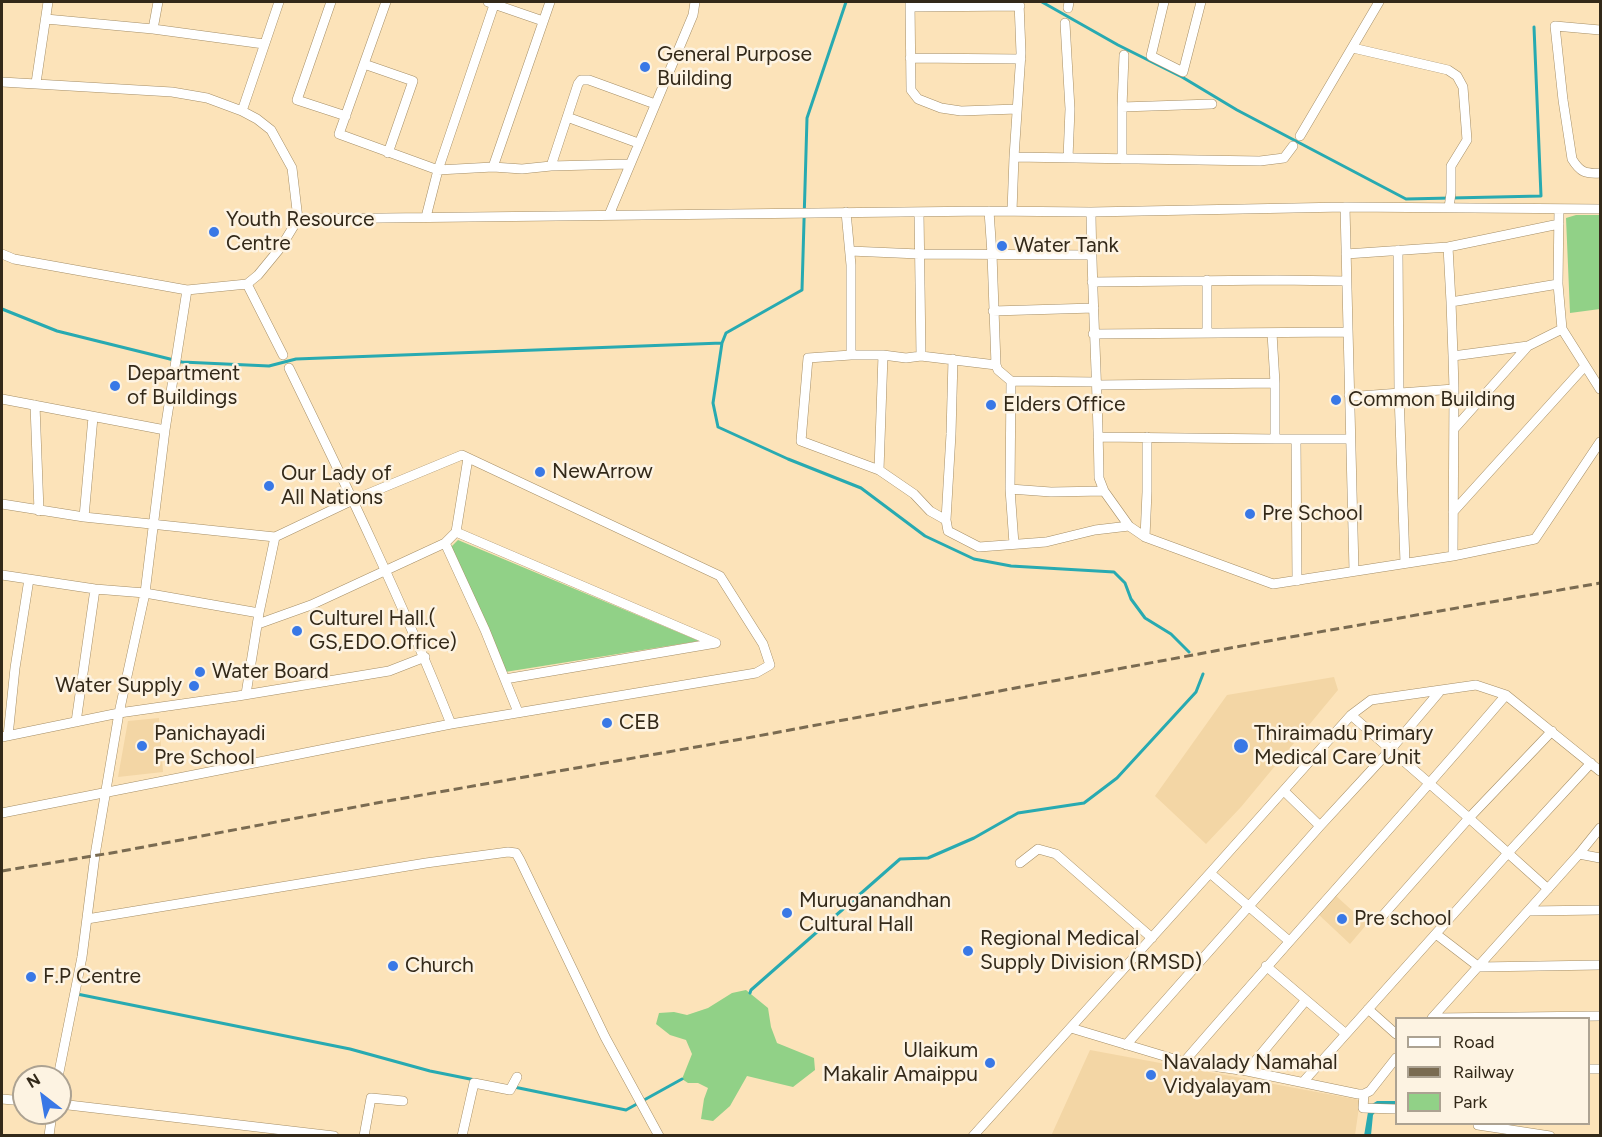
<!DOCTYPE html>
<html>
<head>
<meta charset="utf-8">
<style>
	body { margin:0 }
	#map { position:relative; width:1602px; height:1137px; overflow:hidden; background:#fce3b9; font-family:Figtree,sans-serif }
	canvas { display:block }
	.frame { position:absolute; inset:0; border:3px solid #332919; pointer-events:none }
	.legend { position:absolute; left:1395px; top:1017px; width:195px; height:108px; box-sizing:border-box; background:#fdf3e2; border:2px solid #aca292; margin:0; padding:8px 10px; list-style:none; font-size:18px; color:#332919 }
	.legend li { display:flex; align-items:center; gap:12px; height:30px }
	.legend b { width:30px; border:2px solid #aca292 }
	.north { position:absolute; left:12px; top:1065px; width:60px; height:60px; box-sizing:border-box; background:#fdf3e2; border:2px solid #aca292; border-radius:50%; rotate:329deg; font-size:16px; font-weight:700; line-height:24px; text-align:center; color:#332919 }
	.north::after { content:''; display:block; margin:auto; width:21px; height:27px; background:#3978e6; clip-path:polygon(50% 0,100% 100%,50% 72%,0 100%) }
</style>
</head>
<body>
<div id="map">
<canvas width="1602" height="1137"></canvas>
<div class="frame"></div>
<ul class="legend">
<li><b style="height:8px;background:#fff"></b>Road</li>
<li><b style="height:8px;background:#7a6b51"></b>Railway</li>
<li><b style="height:16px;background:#91d187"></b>Park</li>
</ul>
<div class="north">N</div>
</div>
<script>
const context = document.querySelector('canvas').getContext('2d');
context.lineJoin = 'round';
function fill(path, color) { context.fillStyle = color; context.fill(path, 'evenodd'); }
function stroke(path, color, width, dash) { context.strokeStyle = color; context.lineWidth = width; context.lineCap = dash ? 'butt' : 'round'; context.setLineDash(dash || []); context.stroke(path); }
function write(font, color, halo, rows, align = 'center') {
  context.font = font + ' Figtree,sans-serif'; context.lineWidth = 5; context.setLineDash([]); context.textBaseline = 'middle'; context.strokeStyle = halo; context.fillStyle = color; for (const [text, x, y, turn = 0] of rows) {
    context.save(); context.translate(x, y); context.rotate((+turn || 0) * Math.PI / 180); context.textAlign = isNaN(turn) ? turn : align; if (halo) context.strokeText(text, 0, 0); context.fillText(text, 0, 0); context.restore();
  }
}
fill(new Path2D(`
	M1334,677l4,13 -97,117 -35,37 -51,-48 72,-101z
	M159,718l4,54 -45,5 10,-56z
	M1335,895l32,29 -17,20 -32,-30z
	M1090,1050l270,50 -5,35 -304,1z`), '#f3d6a5');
fill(new Path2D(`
	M1576,215h24v94l-30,4 -4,-95z
	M458,540l241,101 -194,31 -55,-124z
	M746,990l22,18 3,19 6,16 37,15 1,12 -22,17 -46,-11 -17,30 -17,15 -12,-2 3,-20 4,-11 -10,-5h-10l-6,-4 10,-25 -6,-14 -16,-5 -14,-11 3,-11 15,-1 13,3 21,-7 24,-15z`), '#91d187');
fill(new Path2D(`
	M1377,1101h19v7l-16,-1 -7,8 -2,20 -7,1 5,-30z`), '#28aab1');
stroke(new Path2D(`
	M1042,2l76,43 64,32 55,33 169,89 135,-3 -7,-169
	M2,309l55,22 125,31 87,4 27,-7 426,-16 -9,60 5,24 70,32 73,29 64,48 49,23 37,7 103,6 11,11 6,16 14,19 26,16 18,18
	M722,343l4,-10 76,-43 5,-172 39,-116
	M750,993l1,-3 149,-131 28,-1 46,-20 44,-25 66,-10 33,-25 79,-86 7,-18
	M77,994l273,55 80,22 45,9
	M514,1087l112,23 56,-31`), '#28aab1', 3);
const minor = new Path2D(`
	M331,2l-34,98 49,16
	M386,2l-47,132 99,36 55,-3 29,2 29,-3 78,-2
	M488,2l55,19
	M910,2l1,88 7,9 23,9 20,3 56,-2
	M1164,2l-13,54 32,16 18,-70
	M910,7l110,-1
	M1068,8l1,-6
	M46,19l107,10 111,15
	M1065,23l5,86 -2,49
	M153,29l5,-27
	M1600,30l-45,-4 8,74 9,59c8,13 13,15 28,14
	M1353,48l95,22 9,6 6,11 4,53 -16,26v27l-2,15
	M910,58l111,1
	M364,64l49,17 -25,72
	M2,82l170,10 35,6 35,13 15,8 14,11 21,38 6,51 -17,28 -23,28 -11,9 -60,6 -173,-31 -12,-5
	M36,83l12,-81
	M1122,107l90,-3
	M242,111l37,-109
	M567,117l71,26
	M1300,136l79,-134
	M1014,157l246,4 24,-3 9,-12
	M1122,159v-52l2,-52
	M551,166l27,-82 3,-4h8l66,24
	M493,167l57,-165
	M1345,207l9,364
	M1559,209l-1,75 4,45 38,60
	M989,211l3,43 4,111 2,5 13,11 85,1
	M1012,211l2,-54 7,-104 -2,-51
	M846,212l5,53v90
	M919,212l2,144
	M1091,212c1,88 7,177 8,266l5,13 25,35 16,11 128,47 180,-28 82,-17 65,-97
	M609,215l84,-200 2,-13
	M426,217l12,-47 57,-168
	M298,219l691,-8 102,1 254,-5 255,2
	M1448,247l3,55
	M1398,250l1,143 6,170
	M850,251l69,3 172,1
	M1346,254l102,-7 111,-23
	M1207,280v53
	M1092,282l185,-2 69,1
	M247,284l36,71
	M993,311l101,-3
	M1272,333l3,50v56
	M1093,334l255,-2
	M1453,356l-2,-54 107,-18
	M953,359l-2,75 -5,86 2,11 31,16 67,-5 49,-12 34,-4
	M289,368c57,117 114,235 162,356
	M1011,381l-1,108 4,55
	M1097,385l178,-2
	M1454,389l-1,-33 75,-10 34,-17
	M1349,395l11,1 94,-7 -1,167
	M2,399l163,31
	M35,405l4,106
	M1454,429l74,-83
	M1098,437l177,2h75
	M1296,439l1,142
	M879,470l4,-115
	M1010,489l41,3 53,-1
	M2,504l82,13 191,20 78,-37 109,-45 258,121 43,68 7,21 -14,8 -305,51 -449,89
	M1453,512l132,-146
	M84,517l9,-100
	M946,520l-16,-9 -16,-17 -35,-24 -78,-29 7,-83 43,-3h32l23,3 15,-2 75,9
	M456,532l12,-74
	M1145,537l2,-45v-55
	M445,543l40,87 33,82
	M2,575l93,14 50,4 114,20
	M258,624l53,-19 134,-62 11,-11 260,111 -211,36
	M246,694l13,-81 16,-76
	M1351,715l118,103 79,71
	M76,722l19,-133
	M8,736l7,-68 14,-89
	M2,737l117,-24 119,-17 151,-25 36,-14
	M1284,791l36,35
	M1579,854l21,4
	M1020,863l18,-14 18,5 96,84
	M1210,873l79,68
	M1529,911l71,-1
	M87,919l339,-56 82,-11 8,1 4,7 85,177 54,99
	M1378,921l91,-103 83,-87
	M1436,934l43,33 121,-2
	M1266,966l80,68
	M1368,1009l28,25
	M1432,1018l147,-164 21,-26
	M1436,1018l164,-2
	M1071,1028l113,34 63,9 111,23h6l6,-3 26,-33
	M1126,1045l194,-219 71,-77 50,-59
	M1184,1062c106,-123 216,-243 322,-367
	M1588,1069h12
	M1247,1071l59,-71
	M58,1077l24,-120 13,-102 24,-142 26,-120 20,-163 22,-140
	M1303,1082l205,-229 83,-90
	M1364,1094l-1,14 33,1
	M2,1099l22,2
	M60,1104l274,32
	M1478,1124v1l72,11
	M49,1136l3,-23
	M364,1136l7,-38 32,3
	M462,1136l12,-53 36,7 7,-13
	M973,1136l237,-263 141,-158 20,-15 105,-15 30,10 94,76`);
stroke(minor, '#a58e66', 10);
stroke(minor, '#fff', 9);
stroke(new Path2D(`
	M2,871l115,-19 265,-50 354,-62 543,-101 321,-56`), '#7a6b51', 3, [9, 4.5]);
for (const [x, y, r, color] of [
	[645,67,6,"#3978e6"],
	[214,232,6,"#3978e6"],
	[1002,246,6,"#3978e6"],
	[115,386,6,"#3978e6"],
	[1336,400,6,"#3978e6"],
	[991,405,6,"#3978e6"],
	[540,472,6,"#3978e6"],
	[269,486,6,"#3978e6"],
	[1250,514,6,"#3978e6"],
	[297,631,6,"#3978e6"],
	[200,672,6,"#3978e6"],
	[194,686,6,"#3978e6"],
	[607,723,6,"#3978e6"],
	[142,746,6,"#3978e6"],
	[1241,746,8,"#3978e6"],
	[787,913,6,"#3978e6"],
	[1342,919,6,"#3978e6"],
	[968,951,6,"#3978e6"],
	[393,966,6,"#3978e6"],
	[31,977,6,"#3978e6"],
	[990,1063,6,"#3978e6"],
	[1151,1075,6,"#3978e6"]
]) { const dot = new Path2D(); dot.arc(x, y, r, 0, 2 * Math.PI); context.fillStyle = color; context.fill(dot); stroke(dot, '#fdf3e2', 2); }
write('21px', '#332919', '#fdf3e2', [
	["General Purpose",657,55],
	["Building",657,79],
	["Youth Resource",226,220],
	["Centre",226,244],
	["Water Tank",1014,246],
	["Department",127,374],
	["of Buildings",127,398],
	["Common Building",1348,400],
	["Elders Office",1003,405],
	["NewArrow",552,472],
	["Our Lady of",281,474],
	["All Nations",281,498],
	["Pre School",1262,514],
	["Culturel Hall.(",309,619],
	["GS,EDO.Office)",309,643],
	["Water Board",212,672],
	["Water Supply",182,686,"right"],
	["CEB",619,723],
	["Panichayadi",154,734],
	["Pre School",154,758],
	["Thiraimadu Primary",1254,734],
	["Medical Care Unit",1254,758],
	["Muruganandhan",799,901],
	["Cultural Hall",799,925],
	["Pre school",1354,919],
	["Regional Medical",980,939],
	["Supply Division (RMSD)",980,963],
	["Church",405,966],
	["F.P Centre",43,977],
	["Ulaikum",978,1051,"right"],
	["Makalir Amaippu",978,1075,"right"],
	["Navalady Namahal",1163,1063],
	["Vidyalayam",1163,1087]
], 'left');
</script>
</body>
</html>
